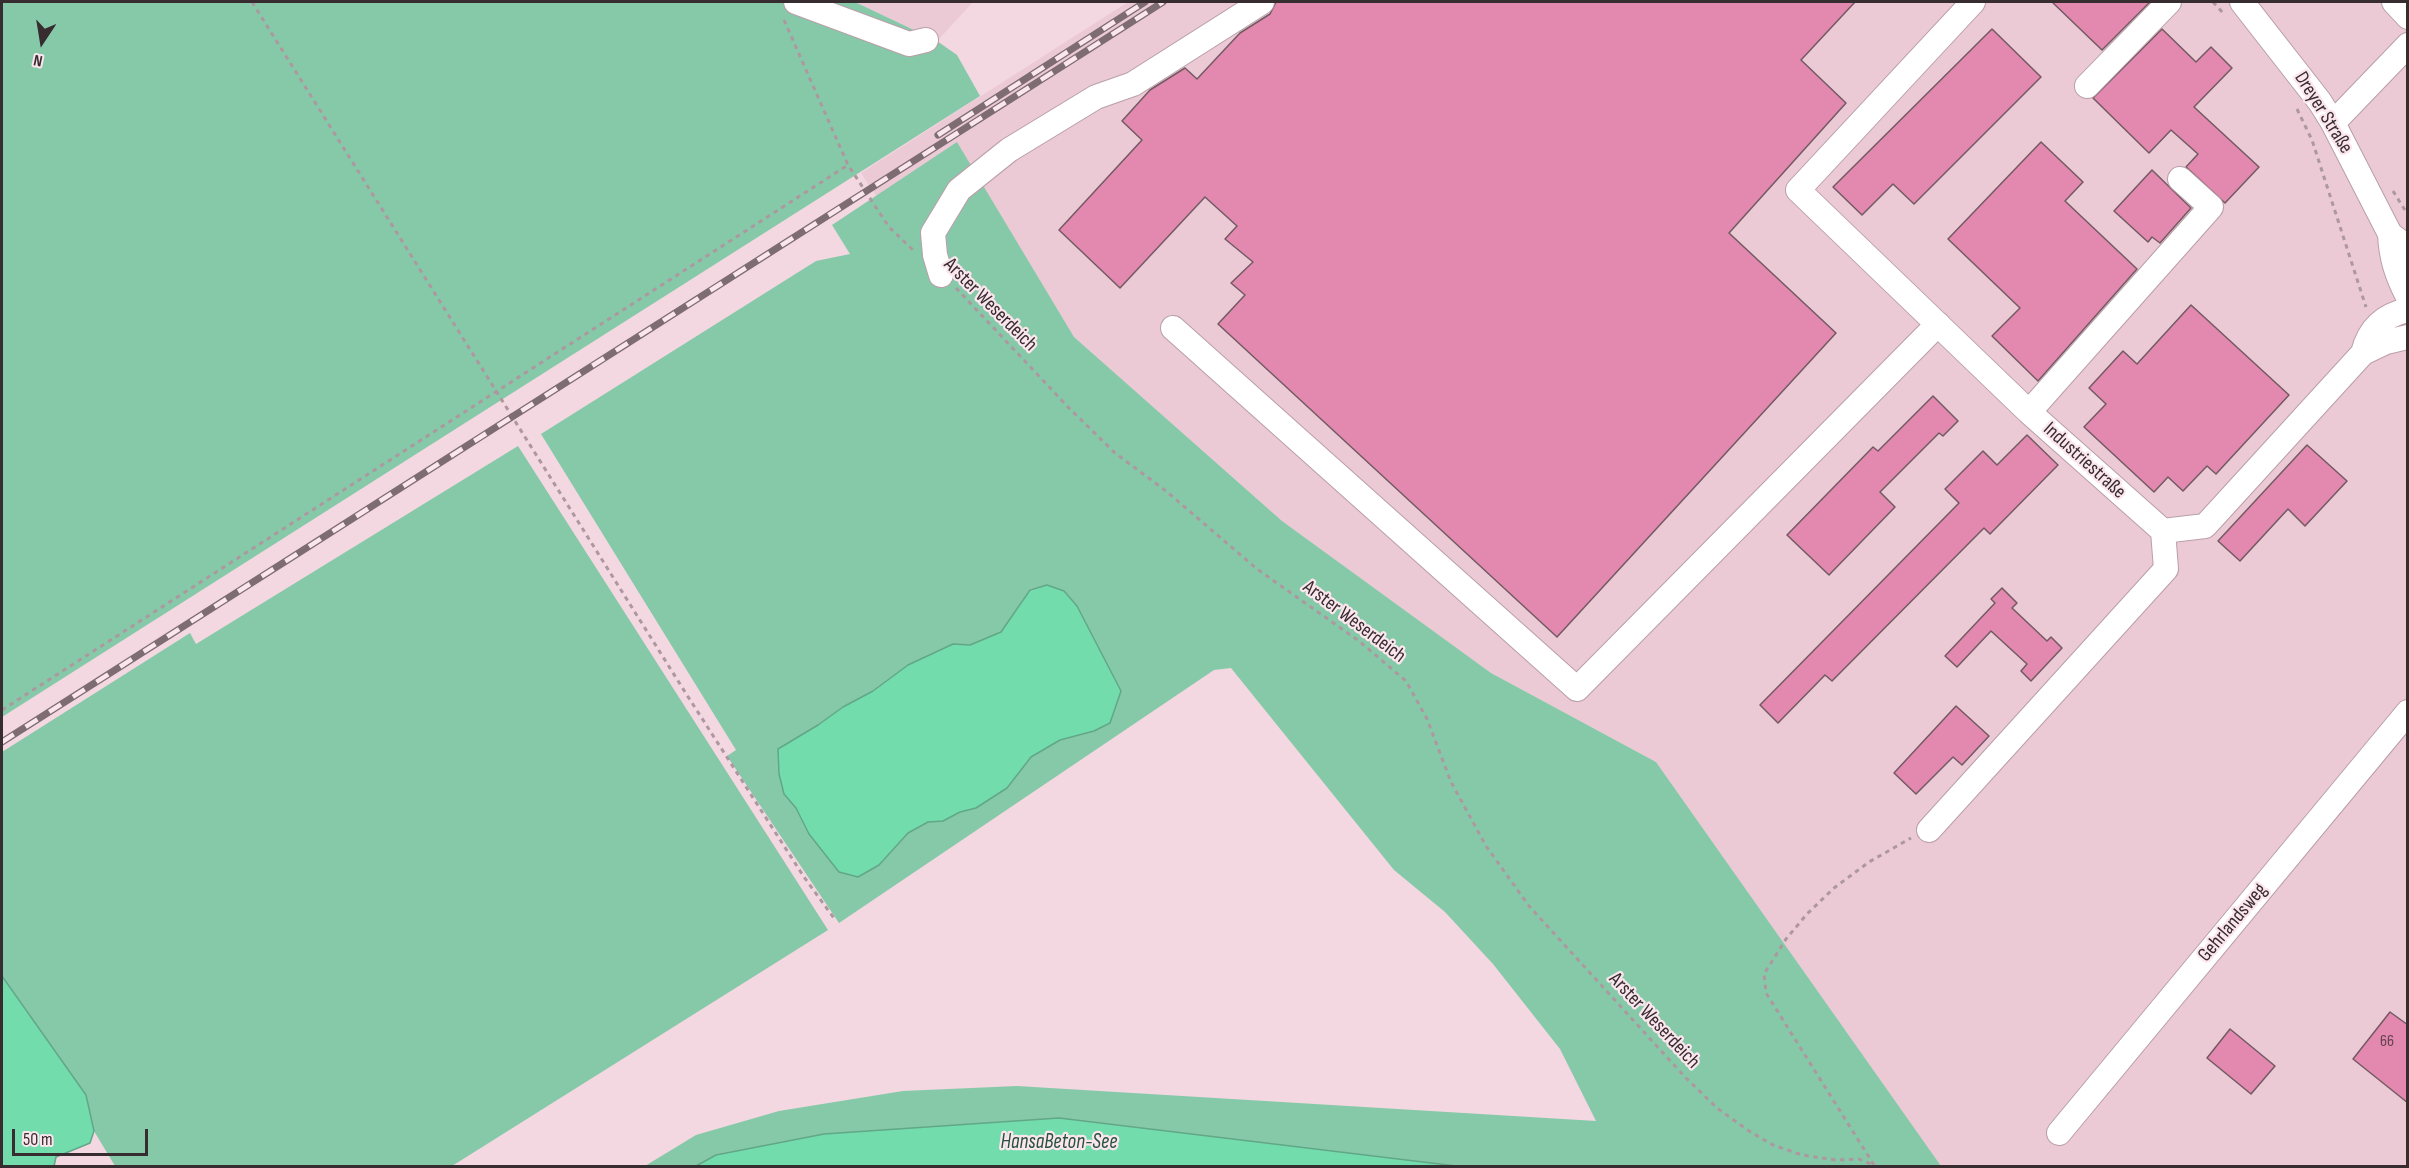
<!DOCTYPE html>
<html>
<head>
<meta charset="utf-8">
<style>
	body { margin:0 }
	#map { position:relative; width:2409px; height:1168px; overflow:hidden; background:#f3d7e1; font-family:"Sofia Sans Condensed",sans-serif }
	canvas { display:block }
	.frame { position:absolute; inset:0; border:3px solid #372c30; pointer-events:none }
	.north { position:absolute; left:12px; top:12px; width:60px; height:60px; -webkit-text-stroke:4px #fce6ee; paint-order:stroke; rotate:192deg; font-size:16px; font-weight:700; line-height:24px; text-align:center; color:#372c30 }
	.north::after { content:''; display:block; margin:auto; width:21px; height:27px; background:#372c30; clip-path:polygon(50% 0,100% 100%,50% 72%,0 100%) }
	.scale { position:absolute; left:12px; top:1129px; width:136px; height:27px; box-sizing:border-box; border:3px solid #372c30; border-top:0; padding-left:8px; font-size:18px; line-height:21px; white-space:nowrap; color:#372c30; -webkit-text-stroke:4px #fce6ee; paint-order:stroke }
</style>
</head>
<body>
<div id="map">
<canvas width="2409" height="1168"></canvas>
<div class="frame"></div>
<div class="north">N</div>
<div class="scale">50 m</div>
</div>
<script>
const context = document.querySelector('canvas').getContext('2d');
context.lineJoin = 'round';
function fill(path, color) { context.fillStyle = color; context.fill(path, 'evenodd'); }
function stroke(path, color, width, dash) { context.strokeStyle = color; context.lineWidth = width; context.lineCap = dash ? 'butt' : 'round'; context.setLineDash(dash || []); context.stroke(path); }
function write(font, color, halo, rows, align = 'center') {
  context.font = font + ' "Sofia Sans Condensed",sans-serif'; context.lineWidth = 4.5; context.setLineDash([]); context.textBaseline = 'middle'; context.strokeStyle = halo; context.fillStyle = color; for (const [text, x, y, turn = 0] of rows) {
    context.save(); context.translate(x, y); context.rotate((+turn || 0) * Math.PI / 180); context.textAlign = isNaN(turn) ? turn : align; if (halo) context.strokeText(text, 0, 0); context.fillText(text, 0, 0); context.restore();
  }
}
fill(new Path2D(`
	M855,2h118l-36,39z
	M1128,2h1279v1164h-466l-285,-404 -165,-89 -209,-152 -208,-184 -117,-194 -80,54 -16,-24z`), '#ebc9d5');
fill(new Path2D(`
	M2,2h853l82,39 20,14 23,41 -978,621z
	M957,142l117,195 208,184 209,152 165,89 285,404h-485l-397,-48 -235,16 -108,21 -20,11h-51l51,-31 83,-24 124,-20 114,-5 579,35 -36,-72 -67,-85 -48,-52 -51,-42 -163,-202 -17,2 -375,253 -112,-167 9,-6 -195,-316 275,-173 34,-7 -18,-29zM1048,585l16,6 13,15 44,85 -27,40 -34,9 -29,17 -24,31 -31,20 -16,4 -17,9 -15,1 -20,11 -29,32 -70,-31 -13,-26 22,-83 25,-18 30,-16 35,-26 45,-21 17,1 31,-13 29,-43z
	M518,446l310,484 -376,236h-337l-21,-35 -8,-36 -84,-120v-223l188,-119 6,11z`), '#86c9a9');
const water = new Path2D(`
	M1047,585l17,6 13,15 44,85 -11,32 -16,8 -34,9 -29,17 -24,31 -31,20 -16,4 -17,9 -15,1 -20,11 -29,32 -21,12 -19,-5 -30,-38 -13,-26 -12,-14 -5,-20 -1,-25 40,-24 25,-18 30,-16 35,-26 45,-21 17,1 31,-13 29,-42z
	M2,976l84,119 8,36 -4,12 -34,14 -2,9h-52z
	M1059,1118l397,48h-760l20,-11 108,-21z`);
fill(water, '#73dcad');
stroke(water, '#61a788', 1.5);
const building = new Path2D(`
	M1276,2h579l-54,58 45,43 -117,130 107,100 -279,304 -339,-313 27,-29 -14,-12 22,-21 -28,-23 12,-13 -32,-29 -85,91 -61,-58 83,-90 -20,-19 28,-31 35,-22 12,11 43,-46 30,-19z
	M2052,2h98l-48,48z
	M1992,29l49,48 -127,127 -21,-20 -31,31 -29,-28z
	M2162,29l34,33 15,-15 21,21 -38,39 65,60 -34,36 -39,-36 12,-13 -27,-24 -22,23 -56,-55z
	M2041,142l42,40 -18,19 72,68 -99,112 -46,-45 28,-28 -72,-69z
	M2152,170l39,38 -31,35 -8,-6 -4,5 -34,-31z
	M2191,305l98,90 -73,79 -9,-8 -24,25 -15,-14 -14,15 -70,-65 22,-23 -17,-16 34,-37 14,13z
	M1933,396l25,25 -15,15 -4,-3 -59,59 15,15 -66,68 -42,-40 86,-88 5,4z
	M2027,435l31,30 -68,69 -6,-6 -152,153 -7,-6 -47,48 -18,-18 199,-202 -14,-14 38,-38 14,14z
	M2307,445l40,36 -42,45 -17,-17 -48,52 -22,-20z
	M2002,588l15,15 -5,5 35,33 4,-4 11,11 -31,33 -10,-10 6,-7 -36,-33 -34,36 -12,-11 50,-53 -4,-4z
	M1956,706l33,30 -27,29 -9,-8 -37,37 -22,-21z
	M2390,1012l18,13v78l-55,-44z
	M2230,1029l45,37 -24,28 -44,-36z`);
fill(building, '#e388ae');
stroke(building, '#725a63', 1.5);
const minor = new Path2D(`
	M796,2l113,42 17,-4
	M1973,2l-175,188 231,222 134,119 42,-5 158,-173 23,-11 22,-5
	M2242,2l78,100 13,21 57,111 18,14
	M2394,2l14,15
	M2087,86l82,-84
	M2333,123l75,-78
	M2390,234c1,24 7,42 18,63
	M941,275l-6,-20 -2,-22 26,-43 50,-40 87,-53 37,-13 129,-82
	M1173,328l404,361 361,-365
	M2363,353c6,-24 21,-38 45,-43
	M2029,412l182,-205 -31,-28
	M1929,830l237,-261 -3,-38
	M2059,1133l349,-421`);
stroke(minor, '#b99fa9', 26);
stroke(new Path2D(`
	M252,2l433,690 119,185 32,44
	M2213,2l11,12
	M784,20l64,145 41,62 24,23
	M2297,109l15,31 54,167
	M2393,191l15,24
	M956,288l113,120 46,45 51,38 91,78 102,72 47,40 21,38 24,63 35,64 43,60 156,171 32,31 32,23 24,14 29,10 34,5 23,-1 16,7
	M2,710l846,-545
	M1874,1165l-108,-172 -2,-19 22,-35 21,-25 27,-26 35,-26 42,-24`), '#ad989f', 3, [4.5, 4.5]);
stroke(minor, '#fff', 24);
const rail = new Path2D(`
	M938,135l207,-133
	M2,742l1161,-740`);
stroke(rail, '#7d6c72', 7);
stroke(rail, '#fce6ee', 4.5, [14]);
write('16px', '#624350', null, [
	["66",2387,1042]
]);
write('20px', '#372c30', '#fce6ee', [
	["Dreyer Straße",2323,113,58],
	["Arster Weserdeich",990,305,45],
	["Industriestraße",2084,461,42],
	["Arster Weserdeich",1354,622,37],
	["Gehrlandsweg",2233,923,-50],
	["Arster Weserdeich",1654,1021,47]
]);
write('italic 21px', '#26523e', '#fce6ee', [
	["HansaBeton-See",1059,1143]
]);
</script>
</body>
</html>
